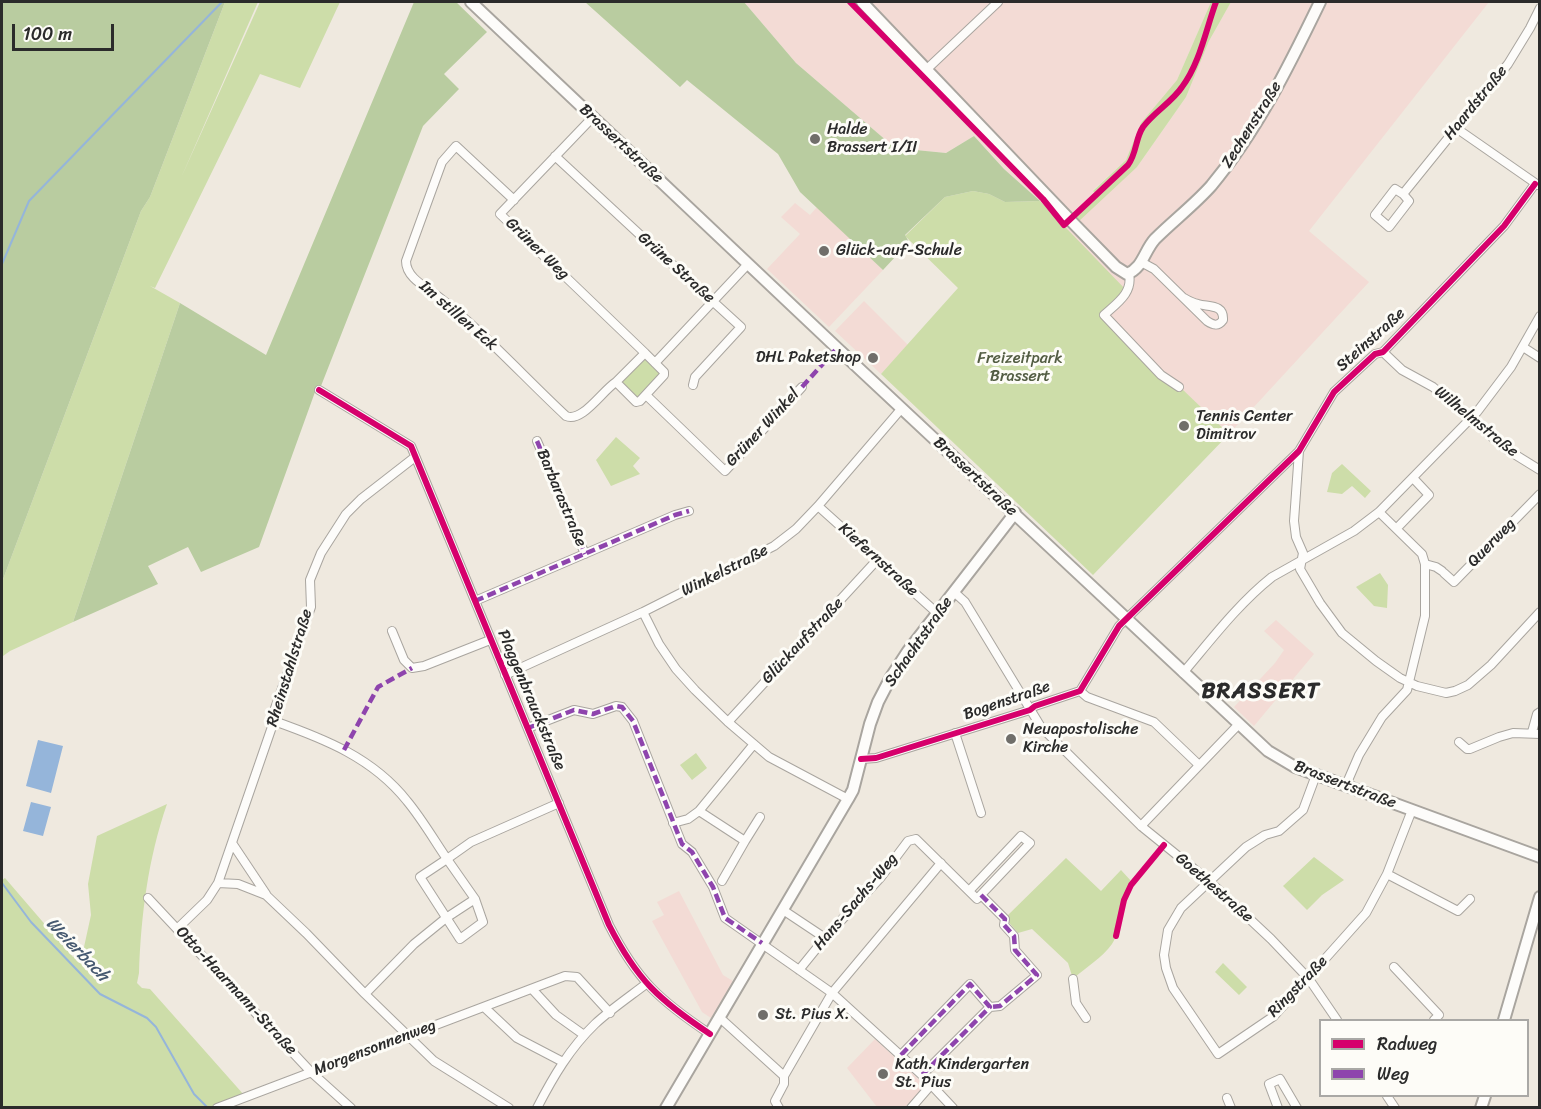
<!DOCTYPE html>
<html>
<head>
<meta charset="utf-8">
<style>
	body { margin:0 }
	#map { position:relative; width:1541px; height:1109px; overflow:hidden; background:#efe9df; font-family:Sriracha,sans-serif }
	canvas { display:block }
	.frame { position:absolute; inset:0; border:3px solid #2b2b2b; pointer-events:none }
	.legend { position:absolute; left:1319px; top:1019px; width:210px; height:78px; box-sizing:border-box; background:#fdfcf7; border:2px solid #a9a8a5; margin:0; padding:8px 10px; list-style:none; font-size:18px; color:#2b2b2b }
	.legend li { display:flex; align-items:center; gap:12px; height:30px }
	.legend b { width:30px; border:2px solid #a9a8a5 }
	.scale { position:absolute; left:12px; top:24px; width:102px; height:27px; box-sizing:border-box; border:3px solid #2b2b2b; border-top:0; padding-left:8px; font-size:18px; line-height:21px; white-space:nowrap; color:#2b2b2b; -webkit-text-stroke:4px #fdfcf7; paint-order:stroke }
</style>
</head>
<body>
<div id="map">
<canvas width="1541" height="1109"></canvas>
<div class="frame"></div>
<ul class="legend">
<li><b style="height:8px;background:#d6006c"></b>Radweg</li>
<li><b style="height:8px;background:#8e44ad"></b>Weg</li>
</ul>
<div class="scale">100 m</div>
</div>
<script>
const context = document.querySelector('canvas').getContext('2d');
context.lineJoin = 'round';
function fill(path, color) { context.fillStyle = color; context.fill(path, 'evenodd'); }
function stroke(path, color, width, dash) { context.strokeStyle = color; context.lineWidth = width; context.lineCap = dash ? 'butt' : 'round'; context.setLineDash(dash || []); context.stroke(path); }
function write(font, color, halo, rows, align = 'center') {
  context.font = font + ' Sriracha,sans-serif'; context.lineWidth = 6; context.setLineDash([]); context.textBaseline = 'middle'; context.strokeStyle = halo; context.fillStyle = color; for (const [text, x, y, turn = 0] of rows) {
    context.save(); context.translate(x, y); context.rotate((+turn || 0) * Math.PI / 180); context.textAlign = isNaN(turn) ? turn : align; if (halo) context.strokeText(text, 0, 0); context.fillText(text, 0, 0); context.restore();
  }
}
fill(new Path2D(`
	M744,2h467l-34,78 -36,43 -15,37 -33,30 2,3 -23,22 65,-48 49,-70 23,-56 22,-39h258l-180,229 60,51 -140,152 -125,-119 -39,-87 -25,-27 -36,-32 -30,-33 -28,17 -51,-5 -99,-85z
	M795,203l15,12 7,-8 66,63 -54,57 -62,-58 33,-35 -19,-17z
	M864,301l44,44 -27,29 -46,-43z
	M1276,620l38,34 -60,72 -20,-19 41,-44 9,-13 -20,-19z
	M679,891l44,84 10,6 -22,37 -9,-6 -50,-91 12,-6 -7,-13z
	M875,1039l51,47 -21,21h-28l-30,-39z`), '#f3dbd5');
fill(new Path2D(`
	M225,2h33l-77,176 79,-176h80l-40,86 -40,-14 -105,214 -5,-2 30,17 -107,319 -63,29 -7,5 -1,4v-78l139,-371 9,-14z
	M1211,2h20l-22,39 -23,56 -49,70 -59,55 -6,-7 23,-22 -2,-2 33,-31 15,-37 36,-43z
	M973,191l16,3 16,8 35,-1 88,91 -23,23 124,119 -136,141 -212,-201 77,-86 -53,-52 40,-39z
	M642,358h5l14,14v4l-21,22 -3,1 -17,-15v-4z
	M616,437l24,21 -7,8 7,8 -29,12 -15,-26z
	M1342,464l29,27 -6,7 -13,-12 -10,8 -15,-2 5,-19z
	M1380,573l8,12 -1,23 -13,-2 -18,-19z
	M696,753l11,15 -15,12 -12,-15z
	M167,804c-19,55 -26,111 -28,169l-2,10 5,5 8,1 94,106 -33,12h-209v-227l3,-2 68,79 11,-10 7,-32 -3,-31 9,-48z
	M1314,857l30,23 -22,15 -15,15 -24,-24z
	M1066,858l35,33 20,-21 11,12c-11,19 -9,45 -20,62 -9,13 -27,24 -39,35l-5,-16 -36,-34 -14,4 -13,-15z
	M1223,963l24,24 -8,8 -24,-23z`), '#cddda9');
fill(new Path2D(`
	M2,2h223l-75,195 -9,14 -139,371z
	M414,2h42l31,30 -43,42 15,15 -36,37 -102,260 -2,-1 -4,7 -56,155 -58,25 -13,-25 -40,19 10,18 -85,38 107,-319 86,52z
	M585,2h159l52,61 99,85 51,5 28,-17 30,33 36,32 -35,1 -16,-8 -16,-3 -28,6 -40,38 4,7 -26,28 -83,-78 -22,-38 -91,-74 -7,7z`), '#b9cca0');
fill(new Path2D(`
	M38,740l25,6 -12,47 -25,-7z
	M31,802l20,5 -8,29 -20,-5z`), '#95b5da');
stroke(new Path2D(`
	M2,264l27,-63 193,-199
	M2,883l29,39 69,72 47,24 9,9 38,67 14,14`), '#95b5da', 2);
const street = new Path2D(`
	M927,69l71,-67
	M593,117l-93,97 145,139
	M1456,128l82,57
	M555,156c62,58 124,115 186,171l-46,50 -2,8
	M1395,189l8,5 6,7 -20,26 -14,-12z
	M1403,194l105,-130 22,-36 10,-20
	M514,200l-58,-54 -14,16 -36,99c0,16 18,25 29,33 47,36 88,82 131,122 16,7 36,-25 50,-34
	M1141,262l13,7 53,52c6,4 11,6 16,-1 1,-16 -14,-13 -25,-16 -5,-1 -9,-3 -14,-6
	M1129,274c4,19 -12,29 -25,41l57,60 18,12
	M1523,347l17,11
	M1383,352l19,18 31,17 73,62 34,21
	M645,353l19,19v3l-24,26 -4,1 -20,-20z
	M655,363l93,-99
	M319,390l92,56 198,479c28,55 50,75 101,109
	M646,395l79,76 77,-84
	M537,441l48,113
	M1299,451l-5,70 2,16 7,16 -3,16 20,34 22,30 34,28 24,17 17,8 29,7 9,-2 13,-6 23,-20 49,-53
	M818,506l119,107
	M1397,528l32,-33 -16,-17
	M1425,564l11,3 6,4
	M1444,573l10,9 86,-88
	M954,592l11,10 76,125 100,99 68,55 62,58 38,40 28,41
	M475,601l200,-86 14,-4
	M643,612l16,32 17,25 19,21 33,32 41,35 79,42
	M392,631l12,29 8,8 12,-2 66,-26
	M1183,673c28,-33 55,-69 89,-96l82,-46 25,-19 98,-100 34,-45 29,-51
	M505,675l138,-63 131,-66 22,-17 22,-23 84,-98
	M1080,691l7,6 67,25 45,43
	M274,721c51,18 99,37 133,80 15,18 27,39 40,58l24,-17 88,-39
	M728,722l149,-162
	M528,728l46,-18 19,4 23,-8 6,1 11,14 49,123 10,8 21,35 12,31 107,75 90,82 31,33
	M1532,732l5,-18 3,-2
	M955,733l26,80
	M1459,742l8,7h3l29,-12 14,-4 27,1
	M861,759l15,-1 154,-48 5,-4 45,-15 39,-65 180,-175 35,-59 41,-38 8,-2 121,-126 31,-42
	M1316,775l-13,35 -24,21 -14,4 -19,12 -65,61 -13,22 -4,25 2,13 7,20 45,66 56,-38 92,-103 21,-39 25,-64
	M1346,785l13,-30 23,-38 25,-27 18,-74v-52l-3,-10 -43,-42
	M699,811l46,30 15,-24
	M673,823l15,-4 11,-8 55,-67
	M1141,826l97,-101
	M232,843l34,51
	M447,859l28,40 8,23 -23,17 -40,-62z
	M1387,874l71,37 12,-12
	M722,881l23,-40
	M218,883l20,1 28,11 40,38 59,61 69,67 75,47
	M981,895l24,24 -1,6 10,11 1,14 22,25 -37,31 -10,1
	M148,898l163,174 40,36
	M783,910l42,28
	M178,928l29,-28 11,-17 56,-162v-10l37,-104 -1,-27 11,-27 25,-39 15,-15 54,-42
	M1394,967l45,48 -5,5
	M799,970l26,-32 56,-61 27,-36 8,-2 61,60 53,-56 -9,-7 -52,55
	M1073,979l3,24 10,15
	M532,989l24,26 28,20
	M365,994l49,-50 32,-26 29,-19
	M484,1007l33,31 46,24
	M719,1017l65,59v8l-9,17 4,7
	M901,1055l69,-71 20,23 -68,68
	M784,1076l48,-83 109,-130
	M1387,1096l8,12
	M1227,1098l4,10
	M217,1108l348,-132 12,1 33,36
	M537,1108c16,-31 33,-60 58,-84 15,-14 34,-27 51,-40
	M911,1108l20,-23
	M1278,1108l-9,-24 11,-5 17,29`);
const secondary = new Path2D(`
	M471,2l366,346 431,403 27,16 245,90
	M862,2l212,222 42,43 11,7c16,-6 17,-23 28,-35 18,-18 39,-34 56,-53 46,-55 78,-120 109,-184
	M1504,1020l36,-123
	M666,1108l182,-309 5,-9 17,-66 8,-22 13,-25 17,-26 107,-138
	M1481,1108l4,-12`);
stroke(street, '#a9a59f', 10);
stroke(secondary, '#a9a59f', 14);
stroke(street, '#fdfcfa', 8);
stroke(secondary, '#fdfcfa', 10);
stroke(new Path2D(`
	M802,387l35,-39
	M537,441l48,113
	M475,601l200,-86 14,-4
	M528,728l46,-18 19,4 23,-8 6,1 11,14 49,123 10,8 21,35 12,31 37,25
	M344,750l34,-63 34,-19
	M981,895l24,24 -1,6 10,11 1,14 22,25 -37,31 -10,1
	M901,1055l69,-71 20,23 -68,68`), '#8e44ad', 4.5, [9, 4.5]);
stroke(new Path2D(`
	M850,2l193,197 21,26 64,-60c9,-12 7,-26 15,-38 11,-15 29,-25 39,-40 18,-24 24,-58 34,-85
	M319,390l92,56 198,479c28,55 50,75 101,109
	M861,759l15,-1 154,-48 5,-4 45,-15 39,-65 180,-175 35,-59 41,-38 8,-2 121,-126 31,-42
	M1116,936l8,-36 7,-15 33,-40`), '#d6006c', 6);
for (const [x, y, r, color] of [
	[815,139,6,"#706e6a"],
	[824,251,6,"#706e6a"],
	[873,358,6,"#706e6a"],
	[1184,426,6,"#706e6a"],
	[1011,739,6,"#706e6a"],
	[763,1015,6,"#706e6a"],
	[883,1074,6,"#706e6a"]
]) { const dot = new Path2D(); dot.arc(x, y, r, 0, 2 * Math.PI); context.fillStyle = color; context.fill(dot); stroke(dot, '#fdfcf7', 2); }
write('16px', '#2b2b2b', '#fdfcf7', [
	["Haardstraße",1476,103,-51],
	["Zechenstraße",1252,125,-58],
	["Brassertstraße",621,144,43],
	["Grüner Weg",537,249,44],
	["Grüne Straße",676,268,42],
	["Im stillen Eck",458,316,41],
	["Steinstraße",1371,340,-42],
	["Wilhelmstraße",1476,422,39],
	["Grüner Winkel",763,428,-47],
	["Brassertstraße",975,477,43],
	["Barbarastraße",561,498,67],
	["Querweg",1492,543,-46],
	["Kiefernstraße",878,560,42],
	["Winkelstraße",725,571,-27],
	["Glückaufstraße",803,641,-47],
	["Schachtstraße",919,642,-55],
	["Rheinstahlstraße",290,668,-73],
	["Plaggenbrauckstraße",531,700,67],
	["Bogenstraße",1007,701,-19],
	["Brassertstraße",1345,785,21],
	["Goethestraße",1214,888,41],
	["Hans-Sachs-Weg",856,902,-50],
	["Ringstraße",1298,987,-46],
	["Otto-Haarmann-Straße",236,991,47],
	["Morgensonnenweg",375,1048,-21]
]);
write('16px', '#2b2b2b', '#fdfcf7', [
	["Halde",827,130],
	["Brassert I/II",827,148],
	["Glück-auf-Schule",836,251],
	["DHL Paketshop",861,358,"right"],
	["Tennis Center",1196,417],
	["Dimitrov",1196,435],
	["Neuapostolische",1023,730],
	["Kirche",1023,748],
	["St. Pius X.",775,1015],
	["Kath. Kindergarten",895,1065],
	["St. Pius",895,1083]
], 'left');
write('16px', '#535d43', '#fdfcf7', [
	["Freizeitpark",1020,359],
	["Brassert",1020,377]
]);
write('italic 18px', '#465970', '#fdfcf7', [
	["Weierbach",77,950,46]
]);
context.letterSpacing = '1.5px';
write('bold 22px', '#2b2b2b', '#fdfcf7', [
	["BRASSERT",1261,692]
]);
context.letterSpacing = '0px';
</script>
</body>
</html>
